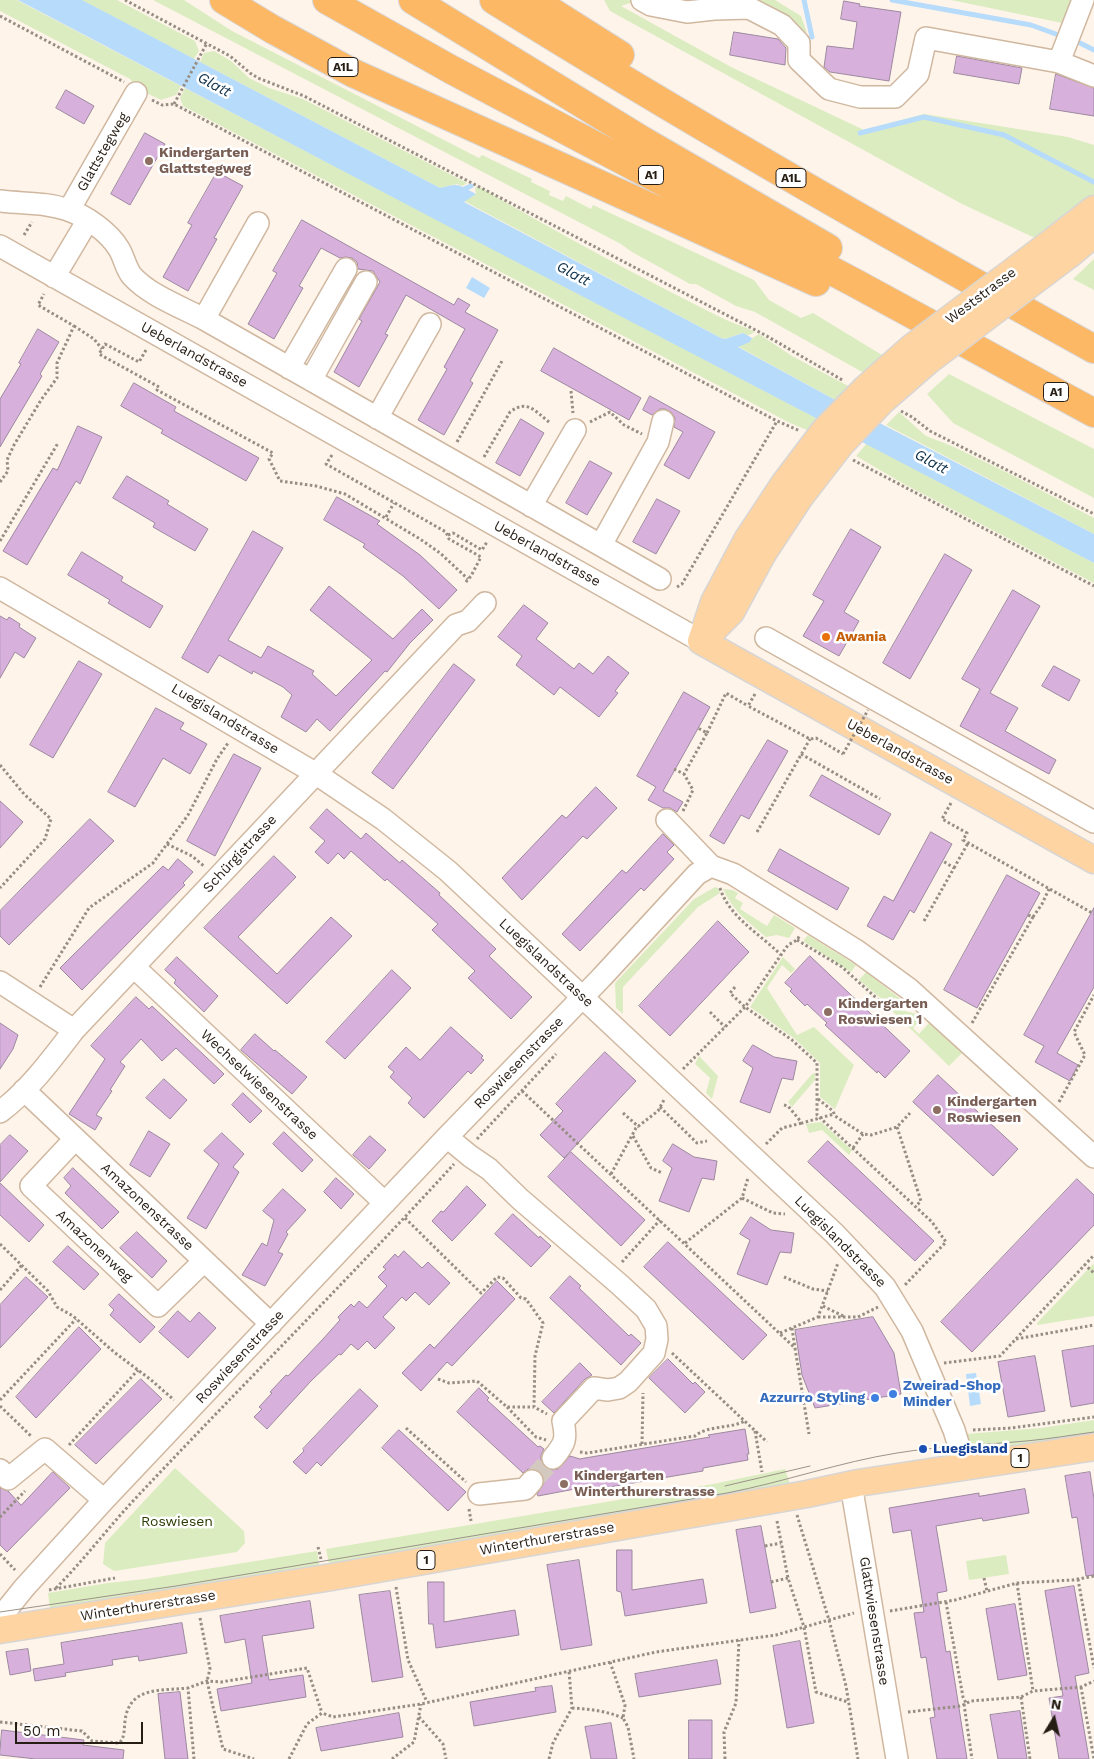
<!DOCTYPE html>
<html>
<head>
<meta charset="utf-8">
<style>
	body { margin:0 }
	#map { position:relative; width:1094px; height:1759px; overflow:hidden; background:#fef4ea; font-family:"Work Sans",sans-serif }
	canvas { display:block }
	.north { position:absolute; left:1029px; top:1694px; width:50px; height:50px; -webkit-text-stroke:4px #fff; paint-order:stroke; rotate:9deg; font-size:14px; font-weight:700; line-height:20px; text-align:center; color:#261d14 }
	.north::after { content:''; display:block; margin:auto; width:18px; height:22px; background:#261d14; clip-path:polygon(50% 0,100% 100%,50% 72%,0 100%) }
	.scale { position:absolute; left:15px; top:1722px; width:128px; height:22px; box-sizing:border-box; border:2px solid #261d14; border-top:0; padding-left:6px; font-size:15px; line-height:18px; white-space:nowrap; color:#261d14; -webkit-text-stroke:4px #fff; paint-order:stroke }
</style>
</head>
<body>
<div id="map">
<canvas width="1094" height="1759"></canvas>
<div class="north">N</div>
<div class="scale">50 m</div>
</div>
<script>
const context = document.querySelector('canvas').getContext('2d');
context.lineJoin = 'round';
function fill(path, color) { context.fillStyle = color; context.fill(path, 'evenodd'); }
function stroke(path, color, width, dash) { context.strokeStyle = color; context.lineWidth = width; context.lineCap = dash ? 'butt' : 'round'; context.setLineDash(dash || []); context.stroke(path); }
function write(font, color, halo, rows, align = 'center') {
  context.font = font + ' "Work Sans",sans-serif'; context.lineWidth = 5; context.setLineDash([]); context.textBaseline = 'middle'; context.strokeStyle = halo; context.fillStyle = color; for (const [text, x, y, turn = 0] of rows) {
    context.save(); context.translate(x, y); context.rotate((+turn || 0) * Math.PI / 180); context.textAlign = isNaN(turn) ? turn : align; if (halo) context.strokeText(text, 0, 0); context.fillText(text, 0, 0); context.restore();
  }
}
fill(new Path2D(`
	M0,0h17l164,86 -5,9 -15,5 -23,-11 -8,-10 -130,-68z
	M81,0h36l78,41 4,10 -5,8z
	M153,0h31l48,31 247,127 3,-3 50,24 -1,3 19,9 -1,4 14,6 3,-5 25,13 2,-4 161,75 15,20 32,18 12,-5 69,42 -18,18 -109,-61 -19,-6 -40,-22h-6l-58,-32 -11,-8z
	M604,0h35l-18,6 110,61 133,63 60,-16 144,23 26,8v53l-59,40 -73,-34 -352,-193z
	M722,0h53l26,16 6,17 -42,-25z
	M951,0h125l-9,24z
	M214,51l17,10 18,17 20,10 34,11 164,84 -5,3 -5,-2 -17,4 -240,-126 4,-9z
	M185,88l637,333 -10,11 -22,-9 -607,-317 -3,-8z
	M478,186c79,47 160,90 242,131 11,6 24,9 35,15l-8,4 -4,-3 -18,6 -4,-1 -257,-137 12,-7 -1,-6z
	M1094,259v31l-21,-11z
	M759,334l33,22 60,32 -13,14 -102,-56 13,-4 2,-4z
	M949,374l145,75v49l-141,-75 -26,-29z
	M899,412l27,24 26,10 54,26 88,46v16l-208,-109z
	M867,443l227,120v20l-190,-99 -48,-28z
	M715,887l3,1 2,5 -22,14 -75,80v27l-7,-6 -1,-25 79,-84z
	M723,889l10,1 5,3 -3,5 8,5 -3,6 27,17 7,-11 21,13 -6,10 -12,-3 -11,2c-18,-15 -33,-26 -43,-48z
	M808,935l48,30 -5,7 -48,-31z
	M783,957l12,12 -4,4 -9,-8 -15,23 30,47 17,-8 40,38 -19,44 -15,-12v-34l-25,-24 -45,-32z
	M866,972l42,33 -24,-4 -25,-21z
	M888,1007l29,7 5,4 -9,10 6,6 10,-11 33,30 -13,13z
	M699,1056l19,20 -6,23 -6,-6 4,-15 -15,-14z
	M815,1073v7l-23,27 -4,-5 24,-28z
	M821,1122l31,28 -3,5 -27,-25 -13,3 -3,-9z
	M1094,1263v53l-57,9v-2z
	M1094,1420v17l-110,16 -10,-5 -8,-14 75,-6z
	M175,1468l69,63 1,12 -8,9 -123,19 -11,-7 2,-21z
	M785,1469l5,15 10,-3 1,4 -472,79 -3,-15 387,-65z
	M317,1551l3,19 -260,40 -1,-4 -9,2 -2,-15 60,-10 37,-4z
	M1006,1555l3,19 -40,6 -3,-19z`), '#dbecc1');
fill(new Path2D(`
	M18,0h64l358,188c20,-5 17,-4 36,6l-12,8 257,136 4,1 18,-6 9,5 -2,4 -12,5 101,55 255,132v29l-635,-331z
	M472,277l18,11 -6,10 -18,-10z
	M976,1373l5,31 -11,2 -4,-32z`), '#b7dbfb');
stroke(new Path2D(`
	M804,0l8,37
	M892,0l139,25 33,12
	M1072,39l22,11
	M860,133l64,-16 80,18 90,47
	M460,191l11,-5`), '#b7dbfb', 5);
const building = new Path2D(`
	M844,1l16,3 -1,2 42,6 -12,69 -59,-9 -6,-5 3,-21 26,3 4,-27 -16,-3z
	M734,32l44,7 8,9 -1,17 -55,-10z
	M957,56l65,12 -3,16 -65,-11z
	M1056,74l38,14v28l-44,-7z
	M66,90l28,16 -10,18 -28,-16z
	M145,133l20,11 -35,61 -19,-11z
	M217,172l26,14 -29,52 3,1 -29,52 -25,-14 29,-52 -4,-2z
	M302,220l152,85 4,-7 12,7 -5,7 33,18 -28,51 3,2 -29,52 -26,-15 29,-51 -3,-2 21,-38 -59,-34 -21,39 3,1 -29,52 -25,-15 28,-51 -3,-2 21,-37 -7,-11 -15,-2 -1,-7 -5,-4 -6,-1 -6,1 -19,-10 -22,38 4,2 -29,51 -26,-15 29,-51 -4,-2z
	M38,329l21,13 -19,32 2,2 -42,71v-48l21,-35 -2,-1z
	M554,348l87,50 -12,22 -88,-49z
	M134,383l42,24 -2,4 85,47 -13,23 -85,-48 2,-3 -42,-24z
	M650,396l65,36 -26,47 -25,-14 19,-33 -9,-5 1,-9 -4,-6 -6,-3h-5l-8,6 -9,-5z
	M521,419l23,14 -24,43 -24,-13z
	M78,426l24,11 -22,47 -4,-3 -49,84 -24,-14 50,-83 4,2z
	M590,461l22,12 -25,42 -21,-12z
	M127,476l42,25 -2,3 41,25 -13,22 -42,-24 2,-4 -42,-25z
	M337,497l43,24 -3,3 43,31 37,35 -18,19 -36,-33 -40,-29 2,-3 -41,-24z
	M657,499l23,12 -24,43 -23,-12z
	M851,529l30,18 -37,65 15,9 -20,35 -36,-20 21,-35 -11,-6z
	M253,531l30,17 -55,92 33,18 7,-12 46,25 -2,3 24,22 36,-36 -62,-50 19,-24 64,53 29,-30 11,11 -23,23 -23,29 -2,-1 -55,60 -13,-12 -11,13 -25,-15 11,-22 -9,-8 -30,-16 -1,3 -33,-19 -11,18 -26,-15z
	M82,552l41,25 -2,4 42,25 -13,22 -42,-25 2,-3 -42,-25z
	M945,554l27,16 -62,109 -27,-16z
	M1013,590l27,16 -50,87 28,15 -13,23 51,29 -7,14 -89,-48 20,-37 -18,-10z
	M524,605l24,18 -12,16 38,30 5,-6 14,11 15,-18 21,17 -14,18 3,2 -19,24 -39,-30 -6,8 -38,-30 6,-9 -24,-19z
	M0,616l7,4 2,-3 11,7 -1,3 17,11 -12,20 -9,-6 -15,26z
	M79,661l23,13 -49,84 -23,-13z
	M454,664l21,16 -82,109 -21,-16z
	M1054,666l26,14 -11,21 -27,-15z
	M684,692l26,15 -47,84 20,11 -6,10 -7,-4h-7l-15,-8 8,-13 -19,-11z
	M156,708l28,15 -4,6 27,15 -17,30 -27,-16 -28,49 -27,-15z
	M768,740l20,11 -39,68 -8,-4 -17,29 -14,-8z
	M234,754l27,14 -46,88 -28,-15z
	M822,775l69,39 -12,21 -69,-39z
	M596,787l21,21 -30,31 -4,-3 -61,64 -20,-22 60,-63 4,3z
	M0,801l23,21 -23,26z
	M327,809l34,30 5,-6 34,30 2,-3 38,33 -1,2 57,54 -7,7 43,41 -21,22 -43,-41 7,-7 -43,-41 6,-6 -51,-45 -2,2 -34,-30 -7,8 -6,-6 -10,11 -13,-12 10,-11 -15,-13z
	M90,819l24,22 -105,104 -9,-9v-25z
	M931,832l21,12 -38,69 -4,-3 -17,30 -26,-14 17,-30 9,5z
	M663,834l11,11 -7,7 7,7 -30,32 -3,-3 -61,63 -18,-17 60,-64 4,3z
	M780,849l69,39 -12,22 -69,-39z
	M274,856l22,21 -58,60 39,37 54,-57 21,19 -65,68 -83,-76z
	M178,859l15,13 -10,11 2,2 -103,105 -22,-22 103,-102 5,4z
	M1007,875l33,18 -63,115 -33,-18z
	M1094,908v79l-37,66 21,12 -8,16 -35,-19 9,-16 -20,-11z
	M718,921l31,31 -79,84 -31,-30z
	M810,956l100,95 -25,27 -7,-7 -1,2 -52,-48 2,-2 -20,-19 -2,2 -15,-15 2,-2 -7,-6z
	M177,957l41,39 -14,16 -30,-29 2,-3 -11,-10z
	M392,970l19,18 -66,71 -19,-17z
	M136,997l13,12 3,-3 72,68 -10,10 -38,-36 -14,13 -21,-22 -21,23 5,4 -15,24 2,1 -16,24 6,3 -7,12 -26,-16 36,-55 -14,-13z
	M0,1023l18,12 -5,14 -13,20z
	M451,1027l32,29 -2,2 3,2 -13,14 -3,-3 -44,47 -16,-15 4,-5 -22,-21 4,-5 -6,-5 18,-20 14,13z
	M255,1034l19,17 1,-1 32,27 -15,17 -51,-44z
	M753,1045l21,12 23,4 -4,19 -11,-2 -12,35 -30,-11 13,-34 -10,-7z
	M605,1052l31,29 -72,77 -24,-23 23,-24 -7,-7z
	M938,1075l80,74 -25,27 -80,-74z
	M164,1079l23,21 -17,19 -24,-21z
	M243,1093l19,18 -12,12 -18,-18z
	M149,1131l21,13 -20,33 -20,-12z
	M284,1132l29,28 -11,12 -29,-28z
	M222,1133l22,21 -11,13 6,5 -33,57 -19,-11 32,-54 -15,-13z
	M10,1135l18,16 -28,31v-37z
	M370,1136l16,14 -17,19 -16,-14z
	M828,1141l106,100 -19,20 -107,-99z
	M673,1144l21,13 23,4 -3,19 -12,-2 -13,34 -30,-11 13,-33 -9,-7z
	M571,1152l74,68 -24,26 -73,-69z
	M73,1168l46,44 -17,17 -37,-36 6,-7 -7,-8z
	M336,1178l18,16 -13,15 -17,-17z
	M1077,1179l17,16v30l-122,127 -31,-30z
	M0,1183l44,42 -15,17 -29,-27z
	M467,1186l19,19 -34,36 -20,-20 9,-10 2,1z
	M283,1189l23,21 -20,22 2,2 -10,18 5,2 -18,32 -23,-11 20,-32 5,3 7,-26 -11,-9z
	M513,1214l26,24 1,-2 11,10 -20,21 -36,-33z
	M751,1217l20,13 23,3 -3,20 -11,-1 -13,33 -30,-11 13,-34 -10,-6z
	M137,1232l30,29 -15,17 -32,-30z
	M668,1242l99,93 -24,25 -99,-93z
	M68,1246l31,28 -15,16 -31,-28z
	M404,1251l18,17 6,-6 22,21 -21,22 -14,-13 -9,9 -4,-4 -19,20 12,11 -20,21 -8,-8 -9,9 -7,-6 -10,11 -2,-1 -28,27 -44,48 -13,-12 8,-8 -3,-2 13,-14 -2,-1 16,-17 2,1 35,-37 17,-19 -2,-3 13,-13 3,3 5,-6 8,7 20,-22 -9,-9 8,-8 -3,-2 12,-13 3,3z
	M570,1276l11,10 -2,2 50,48 2,-2 10,9 -20,22 -71,-67z
	M26,1277l22,20 -48,51v-43z
	M497,1281l18,18 -63,67 -5,-4 -26,29 -19,-18 28,-29 4,4z
	M119,1294l36,33 -15,16 -30,-28 4,-5 -5,-5z
	M178,1311l12,11 9,-10 17,16 -28,30 -29,-26z
	M873,1317l21,36 7,41 -86,14 -13,-33 -7,-45z
	M79,1327l22,22 -65,69 -20,-21z
	M1094,1346v57l-23,4 -9,-56z
	M1035,1356l10,55 -37,6 -10,-55z
	M668,1359l25,25 2,-2 10,10 -20,21 -36,-35z
	M580,1363l12,12 -7,4 -31,34 -12,-11z
	M141,1379l21,20 -66,65 -21,-19z
	M479,1388l10,10 -2,2 51,47 2,-1 4,3 -3,6v7l4,5 5,3 8,-1 12,-13 10,3 5,-1 125,-21 -2,-2 37,-6 4,25h-2l1,6 -45,8v3l-111,19 -1,-4 -53,10 -1,-2 7,-11v-6l-3,-5 -7,-3h-6l-5,4 -66,-61z
	M360,1389l18,17 -57,60 -4,-4 -11,12 -13,-12 11,-11 -1,-2z
	M399,1430l67,62 -18,19 -66,-63z
	M53,1472l17,16 -63,64 -7,-7v-57l8,3 13,14z
	M1090,1472l4,27v76l-8,1 -9,-59 -5,1 -7,-42z
	M1025,1489l4,24 -46,8 -1,-3 -46,8 11,65 -10,2 9,59 4,-1 17,108h-30l-7,-41 5,-1 -9,-60 -5,1 -7,-45 10,-1 -13,-82 -18,3 -4,-25 90,-15v3z
	M761,1526l15,82 -26,5 -14,-83z
	M617,1550h15v40l71,-11 4,24 -82,13 -4,-24 -4,-1z
	M579,1560l13,85 -31,5 -14,-85z
	M428,1582h16v40l71,-12 4,25 -83,13 -3,-24h-4z
	M1074,1586l15,87 -14,3 14,83h-30l-10,-61 14,-2 -18,-105z
	M390,1591l13,86 -31,5 -13,-87z
	M310,1601l4,27 -52,8 7,44 34,-5 3,22 -85,14 -4,-22 35,-6 -7,-44 -20,4 -5,-27z
	M1015,1604l12,71 -29,5 -12,-71z
	M182,1623l5,30 -48,8 -1,-5 -26,4 1,5 -48,8 1,3 -31,5 -2,-12 31,-5 -3,-21z
	M800,1641l14,82 -27,5 -14,-82z
	M28,1649l3,22 -21,4 -4,-23z
	M717,1660l4,24 -82,13 -4,-23z
	M552,1686l4,26 -82,14 -4,-24 66,-11 -1,-3z
	M180,1692l8,67h-23l-7,-65z
	M1020,1711l7,48h-29l-8,-44z
	M399,1713l4,24 -82,14 -5,-23z
	M689,1720h23v39h-23z
	M611,1723l6,36h-26l-6,-32z
	M2,1730l82,10 -1,5 41,5 -1,9h-87l-36,-4z`);
fill(building, '#d7b1dc');
stroke(building, '#9d88a0', 1);
stroke(new Path2D(`
	M532,1481l21,-23`), '#d3c9bf', 21, [21, 11]);
const minor = new Path2D(`
	M642,0l9,5 36,7 27,-3 35,-1 33,17 17,18v17l30,29 31,8h35l23,-23 8,-36 133,24 24,-62
	M1059,62l35,14
	M0,201c23,3 46,1 68,9 18,6 41,22 51,39 5,8 7,20 13,27 17,19 49,31 72,43l456,260
	M69,210l67,-117
	M0,246l701,395
	M54,277l34,-57
	M204,319l54,-96
	M289,368l57,-99
	M311,380l55,-98
	M377,418l53,-94
	M531,506l44,-76
	M601,545l57,-103 5,-21
	M0,588l315,185 68,46 65,52 387,363 50,53 27,44 42,99 11,36
	M766,638l328,184
	M667,820l44,46
	M134,967l251,236
	M0,982l74,48
	M24,1090l247,234
	M0,1112c29,-22 52,-53 74,-82l382,-405 12,-4 17,-18
	M447,1137l23,19 19,13 31,30 99,85 27,25 10,17 1,13 -3,14 -26,29 -9,6 -11,2 -14,-2 -31,33c4,18 2,23 -10,37
	M75,1139l-44,47 127,120 46,-45
	M0,1470l8,9 37,-30 59,51
	M851,1484l46,275
	M479,1494l46,-5 7,-8
	M0,1618l24,-30 80,-88 343,-363 155,-160 95,-103 14,-8 22,8 124,77 52,38 185,168`);
const major = new Path2D(`
	M1053,241l41,-32
	M1070,254l24,-20
	M704,639l27,-27 32,-59
	M701,641l393,219
	M701,641l13,-39 33,-62
	M0,1630l332,-53 475,-83 51,-11 236,-36`);
const highway = new Path2D(`
	M224,0l48,29 81,44 463,209
	M327,0l125,70 403,213 239,130
	M413,0l227,139 188,109
	M494,0c196,122 397,237 600,349
	M533,0l87,55`);
stroke(minor, '#d0b8a0', 24);
stroke(major, '#d8d6d5', 29);
stroke(highway, '#d8d6d5', 30);
stroke(new Path2D(`
	M125,0l105,56 20,17 8,5 46,18 461,239 79,46
	M0,16l124,66
	M152,100l10,5 12,-1 603,317 23,10
	M174,104l33,-61
	M24,235l8,-13
	M74,326l20,13 8,10
	M146,350l-7,12 -34,-18 -6,10 60,33 -2,3 116,63 -4,6 11,22 36,5 29,8 75,45 20,14 28,26
	M571,391l2,22
	M901,411l11,6 18,14 164,83
	M590,422l20,-10 14,13 18,9
	M457,442l45,-81
	M332,455l-6,9 120,68 3,7 32,18 -10,19 -6,7
	M484,457l26,-45c17,-13 25,-1 39,10
	M853,460l241,126
	M0,482l8,-11 -1,-11 7,-15 27,-45 16,-22v-15l17,-37 -36,-21 6,-11
	M386,517l8,-14
	M448,535l5,-2 29,17 5,-8
	M0,541l58,-98
	M677,587l5,-3 95,-163
	M755,694l-7,12 62,33 6,-1 27,16
	M707,733l19,-40 22,13
	M801,754l79,45
	M0,765l24,29 27,25 -6,20 -45,49
	M674,769l10,5 23,-41 -9,-5
	M951,803l-9,16 25,14 -4,7 131,74
	M683,811l10,-21 -9,-16
	M757,832l53,-93
	M167,844l25,12 13,11
	M954,868l14,-25
	M720,888c9,29 40,46 61,67
	M1033,917l9,-13 7,-15
	M924,921l30,-53 -11,-7
	M797,940l45,27 41,37 18,3
	M40,987l49,-79 64,-45 35,-48 29,-56 11,-16
	M735,987l-5,6 15,14 47,33 25,23v52l115,107 14,20 -42,44
	M710,1012l15,15
	M972,1023l61,-106 -5,-2
	M683,1069l62,-62 36,-52 7,-10 9,-5 3,-5
	M522,1091l273,257 14,86
	M818,1099l15,12 2,5 28,18 8,1 26,-8 13,-14
	M1059,1102l26,-47 -11,-23 20,-37
	M784,1105l4,1 14,17 32,-9
	M660,1107l37,36 10,-2
	M623,1113l16,14
	M897,1127l24,74 -5,5
	M633,1136l18,32 11,5
	M477,1139l79,-85
	M766,1144l16,-16 20,-5
	M853,1148l10,-14
	M611,1174l25,-46 22,-17 7,-13
	M742,1198l31,15 12,1
	M405,1218l76,75 16,-16 6,1 18,20 5,1 17,24 -8,33 -1,51 13,7
	M685,1243l57,-45 6,-20
	M0,1244l48,47 9,16 16,9 41,36 36,27 24,21
	M622,1262l38,-42
	M1084,1264l10,9
	M784,1277l29,12 15,2
	M0,1290l22,-25
	M823,1306l22,11
	M818,1317h40l20,-10
	M792,1328l3,20
	M780,1333l38,-16 20,-54
	M1016,1339l78,-14
	M672,1353l95,89
	M944,1363l56,-7 94,-101
	M438,1379l11,4 28,-2 30,26h27
	M963,1385l18,-3
	M0,1400l76,-81
	M0,1406l31,30
	M507,1407l29,30 10,3
	M406,1428l60,54
	M973,1430l38,-2 83,-11
	M755,1431l7,41
	M642,1444l1,-51
	M69,1445l69,-75
	M580,1452l7,1 108,-17c13,-11 35,-7 50,-15
	M469,1509l2,12
	M797,1515l32,105 17,66 12,73
	M0,1517l25,-26
	M777,1521l11,57 16,49 12,65 32,10
	M765,1546l16,-3
	M318,1547l3,12
	M0,1554l15,16
	M984,1578l3,13
	M1078,1579l16,89
	M771,1582l17,-4
	M1017,1583l16,108
	M396,1587l12,73 19,42
	M56,1588c27,-27 51,-59 77,-87 106,-113 216,-222 321,-337
	M49,1590l66,-12
	M946,1602l17,95 3,6
	M890,1611l65,-11 62,-17 56,-3 21,-4
	M200,1618l10,51 -3,12 16,68 31,10
	M610,1662l15,43 -2,13 5,9 6,32
	M1081,1687l13,72
	M1021,1697l9,62
	M964,1704l8,55
	M572,1708c18,1 34,3 51,10
	M908,1712l53,-6 10,-5 50,-4 12,-6 48,-4 13,-6
	M419,1717l24,27 3,15
	M0,1722l82,9 10,10 27,2c6,-5 5,-14 6,-22 4,-35 36,-30 63,-33
	M194,1759l-6,-71 19,-7 14,1 86,-14 15,45
	M289,1759l18,-35 15,-11 11,4 88,-13 235,-52 120,-17 78,-22
	M392,1759l22,-17 7,-38
	M549,1759l4,-16 19,-35 -3,-37
	M725,1759l-1,-27 12,-29 3,-63`), '#968d83', 3, [2.5, 2.5]);
stroke(minor, '#fff', 21);
stroke(major, '#fed4a3', 26);
stroke(highway, '#fdb866', 28);
stroke(new Path2D(`
	M725,1486l85,-20
	M0,1612l176,-26 551,-93c57,-11 113,-31 170,-40 43,-7 86,-8 129,-12 23,-2 46,-6 68,-9`), '#9c9289', 1);
const majorBridge = new Path2D(`
	M747,540l37,-56 40,-53 42,-43 45,-40 142,-107
	M763,553l37,-56 41,-53 41,-43 46,-40 142,-107`);
stroke(majorBridge, '#d8d6d5', 29, []);
stroke(new Path2D(`
	M843,754l25,-44`), '#968d83', 3, [2.5, 2.5]);
stroke(majorBridge, '#fed4a3', 26);
for (const [x, y, r, color] of [
	[149,161,5,"#8d6e63"],
	[826,637,5,"#e8710a"],
	[828,1012,5,"#8d6e63"],
	[937,1110,5,"#8d6e63"],
	[893,1394,5,"#3f7fe0"],
	[875,1398,5,"#3f7fe0"],
	[923,1449,5,"#1a4fb4"],
	[564,1484,5,"#8d6e63"]
]) { const dot = new Path2D(); dot.arc(x, y, r, 0, 2 * Math.PI); context.fillStyle = color; context.fill(dot); stroke(dot, '#fff', 2); }
for (const [x, y, w] of [
	[343,67,30],
	[651,175,25],
	[791,178,30],
	[1056,392,25],
	[1020,1458,18],
	[426,1560,18]
]) { const box = new Path2D(); box.roundRect(x - w / 2, y - 9.5, w, 19, 4); context.fillStyle = '#fff'; context.fill(box); stroke(box, '#261d14', 1); }
write('bold 12px', '#261d14', null, [
	["A1L",343,67],
	["A1",651,175],
	["A1L",791,178],
	["A1",1056,392],
	["1",1020,1458],
	["1",426,1560]
]);
write('14px', '#261d14', '#fff', [
	["Glattstegweg",103,152,-60],
	["Weststrasse",981,296,-37],
	["Ueberlandstrasse",194,355,29],
	["Ueberlandstrasse",547,554,29],
	["Luegislandstrasse",225,719,31],
	["Ueberlandstrasse",900,752,29],
	["Schürgistrasse",240,854,-47],
	["Luegislandstrasse",546,963,43],
	["Roswiesenstrasse",519,1063,-46],
	["Wechselwiesenstrasse",259,1085,43],
	["Amazonenstrasse",147,1207,43],
	["Luegislandstrasse",840,1242,45],
	["Amazonenweg",94,1246,43],
	["Roswiesenstrasse",240,1357,-47],
	["Winterthurerstrasse",547,1539,-10],
	["Winterthurerstrasse",148,1606,-9],
	["Glattwiesenstrasse",874,1621,81]
]);
write('bold 14px', '#785e54', '#fff', [
	["Kindergarten",159,153],
	["Glattstegweg",159,169],
	["Kindergarten",838,1004],
	["Roswiesen 1",838,1020],
	["Kindergarten",947,1102],
	["Roswiesen",947,1118],
	["Kindergarten",574,1476],
	["Winterthurerstrasse",574,1492]
], 'left');
write('bold 14px', '#c56008', '#fff', [
	["Awania",836,637]
], 'left');
write('bold 14px', '#366cbe', '#fff', [
	["Zweirad-Shop",903,1386],
	["Minder",903,1402],
	["Azzurro Styling",865,1398,"right"]
], 'left');
write('bold 14px', '#164399', '#fff', [
	["Luegisland",933,1449]
], 'left');
write('14px', '#293900', '#fff', [
	["Roswiesen",177,1522]
]);
write('italic 15px', '#092c46', '#fff', [
	["Glatt",214,85,28],
	["Glatt",573,274,28],
	["Glatt",931,462,28]
]);
</script>
</body>
</html>
